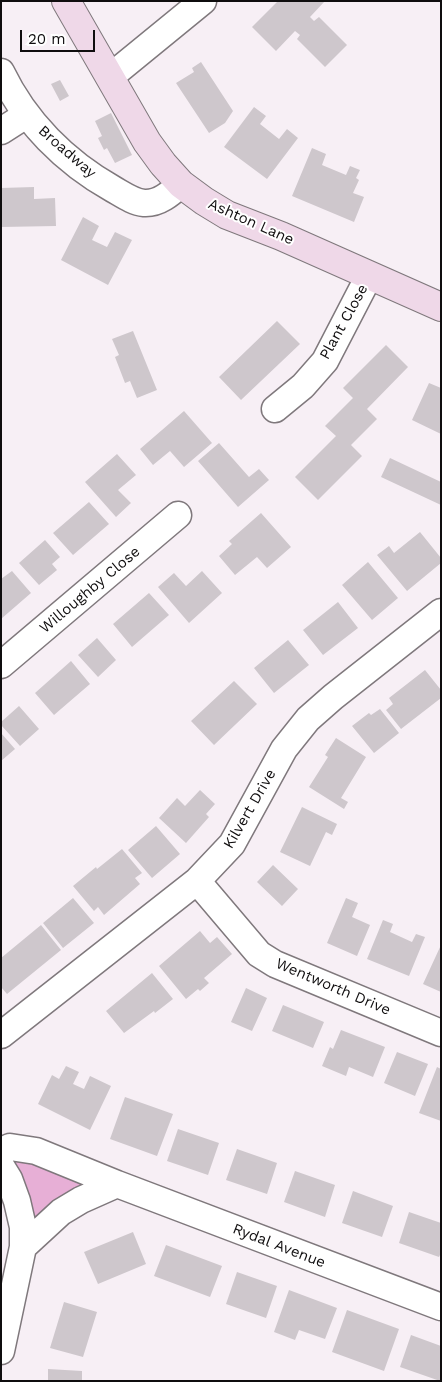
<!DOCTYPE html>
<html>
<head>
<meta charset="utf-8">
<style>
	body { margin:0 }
	#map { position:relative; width:442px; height:1382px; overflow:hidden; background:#f7eff5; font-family:"Work Sans",sans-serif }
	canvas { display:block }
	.frame { position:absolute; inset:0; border:2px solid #0f0d0e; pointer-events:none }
	.scale { position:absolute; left:20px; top:30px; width:75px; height:22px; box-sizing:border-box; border:2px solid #0f0d0e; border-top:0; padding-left:6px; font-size:15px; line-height:18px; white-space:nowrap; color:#0f0d0e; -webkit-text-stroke:4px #fff; paint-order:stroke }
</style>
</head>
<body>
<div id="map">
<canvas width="442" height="1382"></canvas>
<div class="frame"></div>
<div class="scale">20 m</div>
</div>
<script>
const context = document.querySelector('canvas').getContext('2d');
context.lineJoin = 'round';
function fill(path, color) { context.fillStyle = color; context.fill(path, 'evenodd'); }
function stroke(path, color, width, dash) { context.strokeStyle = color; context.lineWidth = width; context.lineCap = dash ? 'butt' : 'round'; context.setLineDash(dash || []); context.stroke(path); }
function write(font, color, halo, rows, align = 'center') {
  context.font = font + ' "Work Sans",sans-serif'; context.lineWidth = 4; context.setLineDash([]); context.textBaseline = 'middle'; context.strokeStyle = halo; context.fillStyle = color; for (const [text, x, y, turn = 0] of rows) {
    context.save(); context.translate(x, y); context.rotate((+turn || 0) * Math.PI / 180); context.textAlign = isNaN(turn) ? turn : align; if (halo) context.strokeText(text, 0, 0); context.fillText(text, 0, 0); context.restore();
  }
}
fill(new Path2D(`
	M10,1147l73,24 -2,29 -58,27z`), '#e7afd6');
fill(new Path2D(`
	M278,1h47l-15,16 4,4 5,-4 28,28 -22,22 -28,-28 3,-4 -5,-4 -19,20 -24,-24z
	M201,62l32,49 -8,12 -16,10 -33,-50 18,-11 -2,-4z
	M60,80l9,16 -9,5 -9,-17z
	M254,107l12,9 -6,8 19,15 8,-10 11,9 -31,41 -43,-32z
	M111,113l21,42 -17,8 -8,-15 -3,2 -6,-12 4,-2 -7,-15z
	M312,148l14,6 -4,11 24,10 4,-9 10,4 -4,8 3,2 -6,13 11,4 -10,25 -62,-26z
	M34,187v12l21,-1 1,28 -55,1v-39z
	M83,217l16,9 -7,14 15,7 8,-15 17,8 -24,45 -47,-25z
	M277,321l23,23 -59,56 -22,-23z
	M133,331l24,59 -20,8 -7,-17 -5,2 -10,-26 4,-2 -7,-16z
	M386,345l22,22 -41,42 10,10 -26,26 11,11 -44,44 -23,-23 41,-41 -11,-10 28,-28 -10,-10z
	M429,383l12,5v46l-29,-14z
	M184,411l28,32 -28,24 -14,-16 -17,14 -13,-16z
	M219,443l30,34 10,-8 10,11 -31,27 -40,-46z
	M117,454l19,21 -18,15 13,13 -15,14 -31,-35z
	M390,458l51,24v23l-60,-28z
	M89,502l20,22 -36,31 -20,-22z
	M261,513l30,34 -24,21 -10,-11 -22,18 -16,-19 13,-12 -3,-3z
	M420,532l21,26v5l-34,28 -30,-36 12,-9 5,7z
	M45,540l15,17 -8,7 5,6 -18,15 -20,-22z
	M368,562l30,36 -26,22 -30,-35z
	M12,571l19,22 -30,26v-40z
	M202,571l20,22 -33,30 -31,-36 16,-14 12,13z
	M149,593l20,22 -37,32 -19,-23z
	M338,602l20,26 -35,27 -20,-25z
	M97,638l19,22 -18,17 -20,-22z
	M288,640l21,25 -35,28 -20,-25z
	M71,661l19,23 -36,31 -19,-22z
	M425,670l16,20v8l-40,31 -15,-19 7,-6 -4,-6z
	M234,681l23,23 -43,41 -23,-24z
	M19,706l20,23 -19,17 -19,-21v-3z
	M380,709l19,24 -25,20 -22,-27 17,-13 2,2z
	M1,733l14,16 -14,12z
	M336,738l30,19 -25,41 7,4 -4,7 -35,-22 19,-30 -3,-2z
	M200,790l15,14 -9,10 3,3 -23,26 -27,-25 18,-20 8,8z
	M302,807l35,17 -5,11 -6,-3 -16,34 -30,-14z
	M156,826l24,28 -28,24 -24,-28z
	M122,849l20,24 -7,5 5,6 -36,31 -6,-8 -4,4 -21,-25 23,-19 1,2z
	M273,865l25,24 -16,17 -25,-24z
	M73,898l21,25 -31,25 -20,-25z
	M346,898l12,5 -6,14 18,8 -13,31 -30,-13z
	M383,920l10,4 -3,8 22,10 4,-8 9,3 -16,39 -42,-17z
	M41,925l20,25 -54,44 -6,-7v-29z
	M200,931l10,12 7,-6 15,17 -28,24 5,5 -9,8 -2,-2 -12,10 -27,-33z
	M441,945v47l-18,-8z
	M152,973l21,26 -18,14 -1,-2 -30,22 -18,-22z
	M246,988l21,10 -15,33 -21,-9z
	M283,1005l41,17 -11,26 -41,-17z
	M341,1030l44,17 -12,30 -24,-10 -3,9 -24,-10 8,-19 3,2z
	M397,1052l31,12 -13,32 -31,-13z
	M66,1066l13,6 -6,12 11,5 6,-13 21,10 -21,44 -52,-26 14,-29 7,4z
	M437,1067l4,2v52l-22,-8z
	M125,1097l48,17 -16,42 -47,-17z
	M178,1129l41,14 -11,32 -41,-14z
	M237,1149l40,14 -10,31 -41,-14z
	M295,1171l40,14 -10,32 -41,-15z
	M353,1191l40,15 -11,31 -40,-14z
	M409,1212l32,11v30l-2,4 -40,-14z
	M133,1232l13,32 -48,20 -14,-32z
	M166,1245l56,21 -12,31 -56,-21z
	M237,1272l40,14 -11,32 -40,-14z
	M289,1290l48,18 -12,31 -26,-9 -4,10 -21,-8z
	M64,1302l33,10 -14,45 -33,-9z
	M347,1310l52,19 -15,42 -52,-19z
	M411,1335l30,11 -1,35 -40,-14z
	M48,1369l34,2v10h-34z`), '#cec7cc');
const minor = new Path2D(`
	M1,72c24,50 64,90 112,117 9,5 20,13 31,14 15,1 27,-10 37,-19
	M110,77l93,-76
	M1,131l25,-16
	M275,409l28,-23 22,-25 44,-85
	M1,665l177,-150
	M197,881l62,73 16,10 166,69
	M1,1035l196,-154 35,-37 52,-95 24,-30 25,-22 108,-85
	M1,1151l9,-4 26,4 81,33 324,123
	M1,1166l8,13 8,22 6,26v20l-22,104
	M23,1247l38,-35 20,-12 36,-16`);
const secondary = new Path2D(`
	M66,1l81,141 16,22 18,20 23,17 23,14 54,21 160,71`);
stroke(minor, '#7f787c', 29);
stroke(secondary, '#7f787c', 30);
stroke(minor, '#fff', 26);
stroke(secondary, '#efd8e8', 28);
write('15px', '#0f0d0e', '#fff', [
	["Broadway",67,152,41],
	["Ashton Lane",251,222,24],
	["Plant Close",344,322,-61],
	["Willoughby Close",90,590,-40],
	["Kilvert Drive",250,809,-60],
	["Wentworth Drive",333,987,23],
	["Rydal Avenue",279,1246,21]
]);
</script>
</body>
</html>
